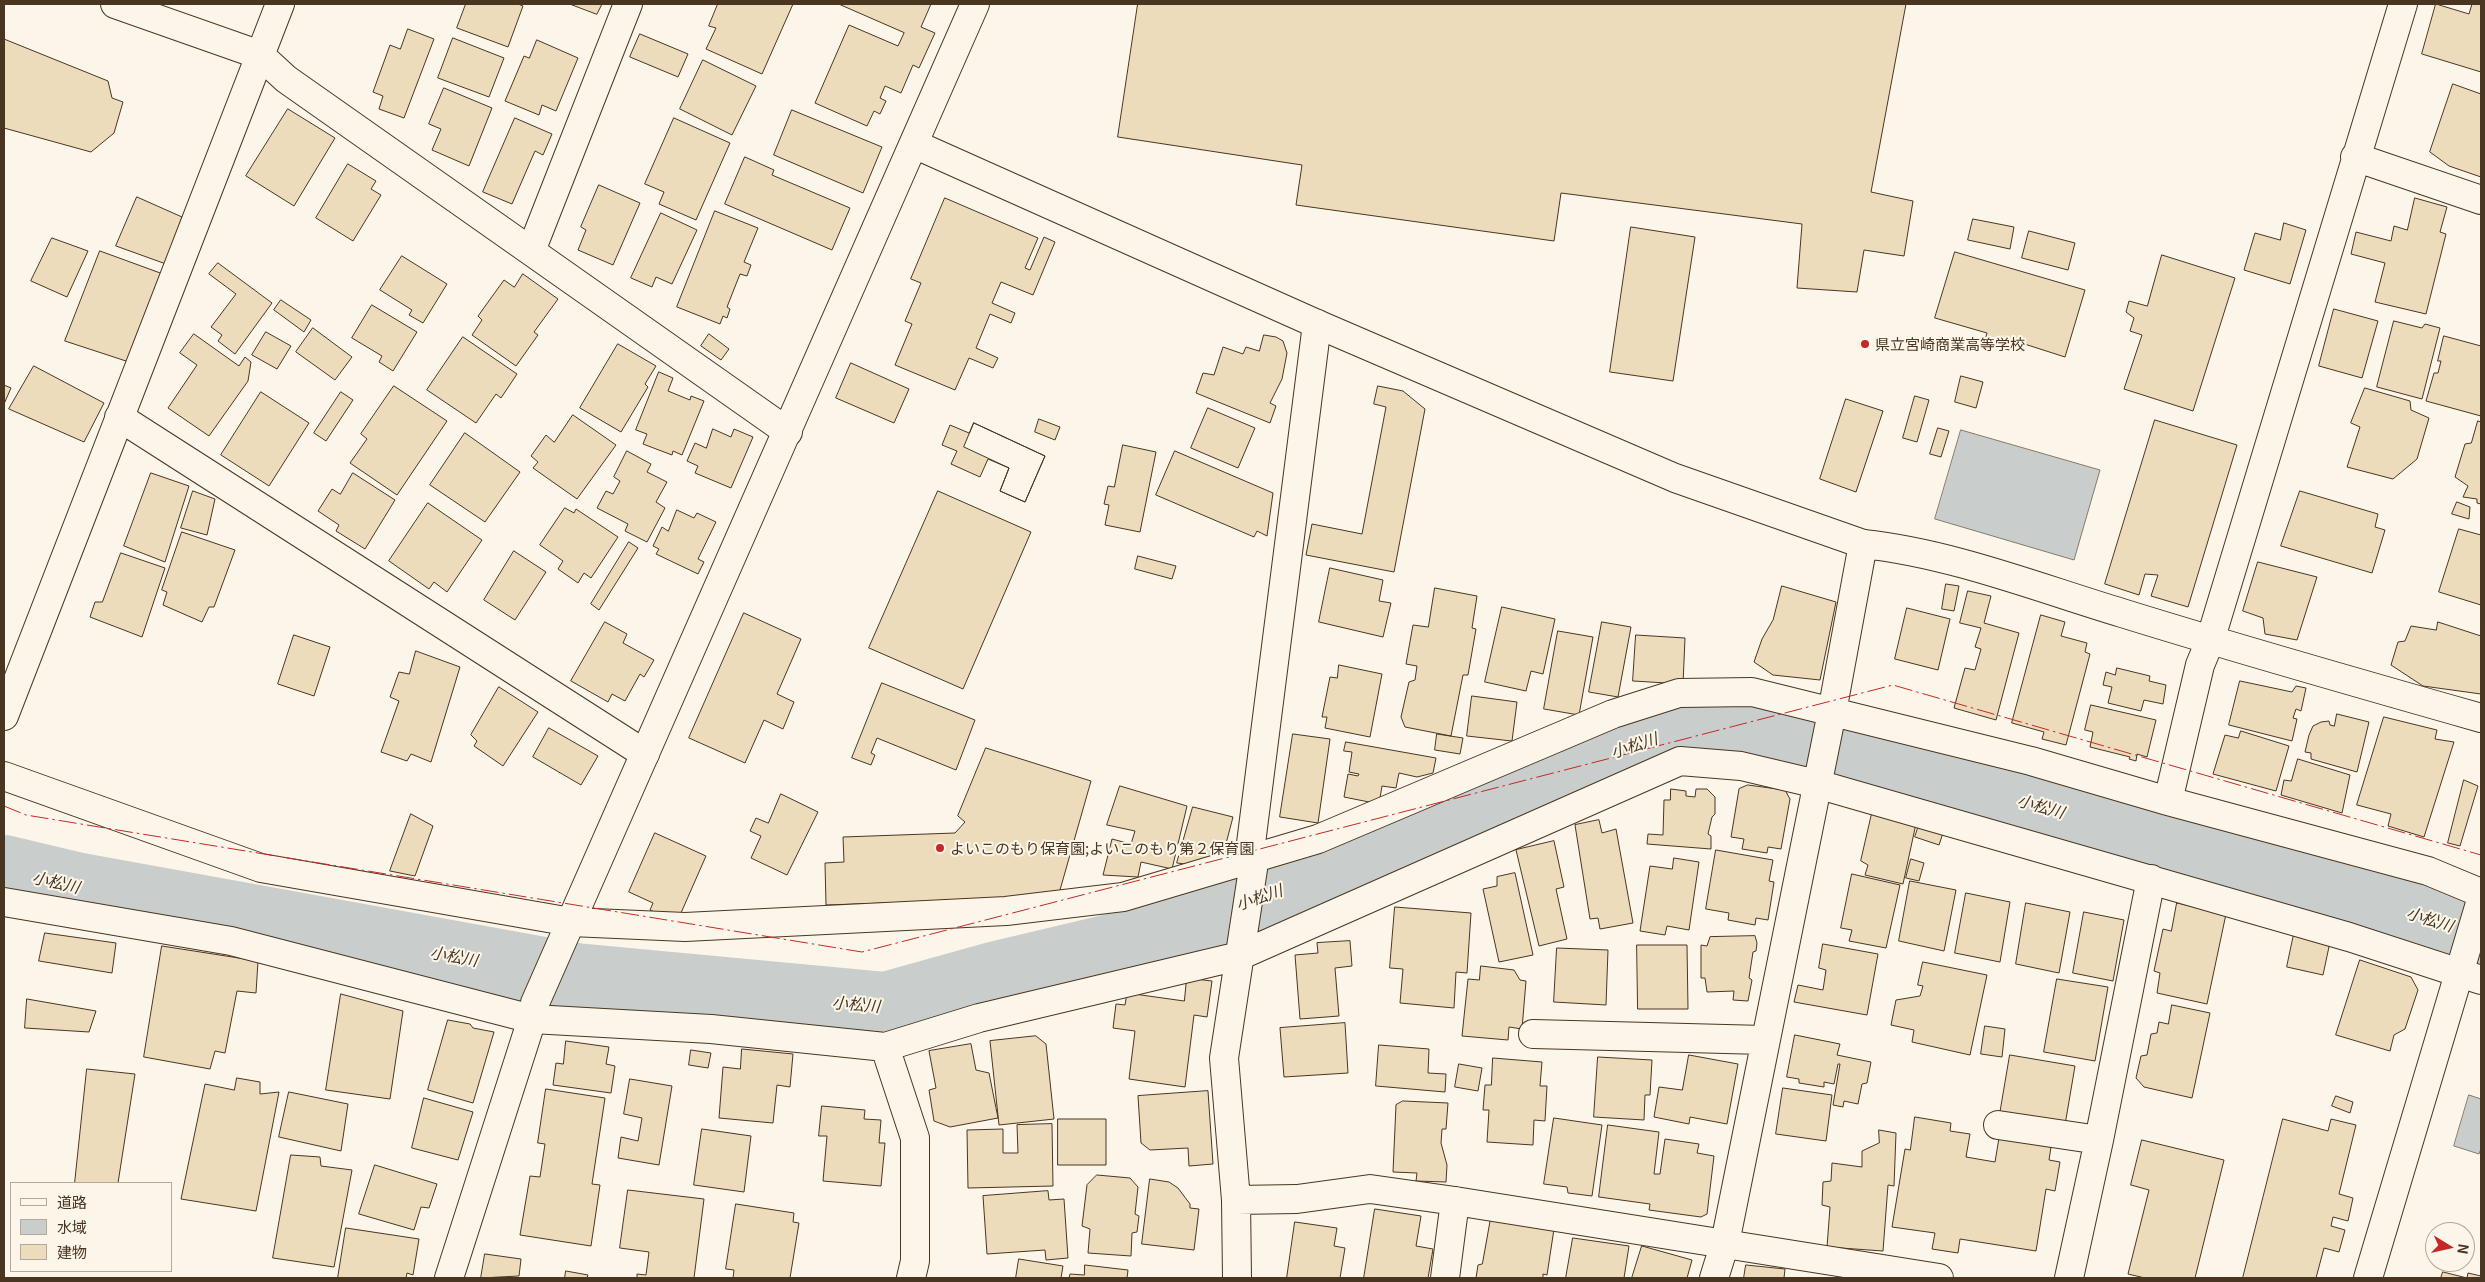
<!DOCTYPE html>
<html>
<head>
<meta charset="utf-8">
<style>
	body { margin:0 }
	#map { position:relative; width:2485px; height:1282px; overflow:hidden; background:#fbf6e9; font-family:Georgia,"Noto Sans JP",serif }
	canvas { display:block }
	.frame { position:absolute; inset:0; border:5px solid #4a3520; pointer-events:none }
	.legend { position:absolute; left:10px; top:1182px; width:162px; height:90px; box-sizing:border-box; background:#fbf6e9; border:1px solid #b4a999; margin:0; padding:6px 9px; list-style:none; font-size:15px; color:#4a3520 }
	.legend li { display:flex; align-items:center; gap:10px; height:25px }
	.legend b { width:25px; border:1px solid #b4a999 }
	.north { position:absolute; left:2425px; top:1222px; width:50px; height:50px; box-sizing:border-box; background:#fbf6e9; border:1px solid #b4a999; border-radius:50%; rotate:99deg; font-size:14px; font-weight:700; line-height:20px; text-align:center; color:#4a3520 }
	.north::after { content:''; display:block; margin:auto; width:18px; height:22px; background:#c62828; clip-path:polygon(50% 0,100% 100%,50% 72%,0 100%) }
</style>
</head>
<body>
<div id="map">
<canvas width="2485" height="1282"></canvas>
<div class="frame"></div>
<ul class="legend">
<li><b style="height:6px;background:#fbf6e9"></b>道路</li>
<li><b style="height:14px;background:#c9cecd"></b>水域</li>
<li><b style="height:14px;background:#ecdcbc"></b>建物</li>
</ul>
<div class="north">N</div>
</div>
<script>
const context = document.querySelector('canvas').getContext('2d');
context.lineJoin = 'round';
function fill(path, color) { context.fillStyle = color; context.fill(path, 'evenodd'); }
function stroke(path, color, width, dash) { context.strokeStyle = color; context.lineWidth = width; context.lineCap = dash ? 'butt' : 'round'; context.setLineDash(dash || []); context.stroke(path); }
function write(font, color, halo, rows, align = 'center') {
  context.font = font + ' Georgia,"Noto Sans JP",serif'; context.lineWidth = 4; context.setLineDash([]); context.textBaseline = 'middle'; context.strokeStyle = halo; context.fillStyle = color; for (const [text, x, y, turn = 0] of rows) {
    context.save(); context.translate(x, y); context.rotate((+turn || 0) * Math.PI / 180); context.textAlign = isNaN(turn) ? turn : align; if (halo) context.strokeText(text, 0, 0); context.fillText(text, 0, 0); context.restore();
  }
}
const water = new Path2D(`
	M1961,430l139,40 -26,90 -139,-41z
	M2469,1095l12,4v49l-2,6 -25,-8z`);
fill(water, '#c9cecd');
stroke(water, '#887966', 1);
stroke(new Path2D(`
	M4,870l76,18 496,90 310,29 111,-31 118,-28 222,-78 92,-44 165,-68 73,-24 49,-8 63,6 562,159 140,43`), '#c9cecd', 70);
const building = new Path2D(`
	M466,4h52l5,2 -15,41 -51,-19z
	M570,4h32l-5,10z
	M718,4h75l-31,70 -56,-25 10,-21 -7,-2z
	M839,4h92l-10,23 14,6 -16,35 -6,-3 -12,28 -16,-7 -5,12 6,3 -6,13 -6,-3 -7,15 -52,-23 34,-78 49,21 6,-13z
	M1138,4h768l-35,188 42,9 -9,55 -40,-6 -7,42 -60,-4 5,-64 -241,-31 -7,48 -258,-36 6,-40 -184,-28z
	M2436,4l33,10 3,-10h9v68l-59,-18z
	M408,29l26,10 -30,79 -25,-9 4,-13 -10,-4 17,-47 10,4z
	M640,34l48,20 -10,23 -48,-20z
	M453,38l51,20 -15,39 -51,-19z
	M4,39l104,42 4,17 11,4 -9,31 -23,19 -87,-24z
	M537,40l41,18 -22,53 -14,-6 -3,10 -34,-14 19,-45 5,2z
	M703,60l53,26 -24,49 -52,-26z
	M2453,84l28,10v83l-32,-11 -19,-14z
	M444,88l48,20 -23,58 -37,-16 9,-21 -12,-5z
	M288,109l47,29 -41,68 -48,-30z
	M792,110l90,37 -19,46 -89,-38z
	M515,118l37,16 -9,21 -8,-4 -23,53 -29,-12z
	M674,118l56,25 -34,77 -37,-16 5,-12 -19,-8z
	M745,157l29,13 -2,5 78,33 -18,42 -107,-46z
	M348,164l28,17 -5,8 10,6 -28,46 -37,-23z
	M599,185l41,18 -27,62 -35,-15 8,-20 -5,-3z
	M137,197l45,20 -16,47 -50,-18z
	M945,198l93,40 -13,30 5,2 14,-33 11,5 -22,53 -32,-13 -9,21 23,10 -4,10 -21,-9 -14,34 22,10 -5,10 -24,-10 -14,32 -60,-25 17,-41 -7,-3 16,-38 -10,-4z
	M2415,198l32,9 -7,25 6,2 -20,80 -51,-12 10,-39 -34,-9 5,-22 35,9 3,-15 13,4z
	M715,211l43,17 -14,34 7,3 -4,11 -7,-2 -13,33 3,2 -3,9 -4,-2 -3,8 -43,-17z
	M661,213l36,17 -25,54 -16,-7 -4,10 -21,-9z
	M1973,219l41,8 -4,22 -42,-9z
	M2284,223l22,7 -16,54 -46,-14 11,-37 25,7z
	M1631,227l64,10 -22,144 -63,-9z
	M2029,231l46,12 -7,27 -46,-12z
	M52,238l36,13 -21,46 -36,-16z
	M100,251l63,23 -34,88 -64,-21z
	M1955,252l130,38 -20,67 -53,-17 -3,10 -25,-7 3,-10 -52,-15z
	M2162,255l73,23 -42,133 -69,-22 18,-54 -12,-4 4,-13 -8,-6 3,-11 18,5z
	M402,256l45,28 -24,39 -14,-8 3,-5 -32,-20z
	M218,263l54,40 -37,51 -17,-13 4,-6 -11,-8 25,-33 -27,-20z
	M523,274l35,25 -24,33 4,3 -22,31 -44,-31 10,-15 -4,-4 26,-36 10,7z
	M281,300l30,20 -7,12 -30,-22z
	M372,305l45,27 -24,39 -14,-9 3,-6 -30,-18z
	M2334,309l44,12 -16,57 -43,-12z
	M2394,321l28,7 3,-4 15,4 -18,71 -45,-12z
	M313,328l39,29 -17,23 -39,-28z
	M266,332l25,14 -14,23 -25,-14z
	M194,334l45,32 6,-9 6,5 -3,19 -39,55 -41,-28 29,-43 -17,-12z
	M709,334l20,15 -8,11 -20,-14z
	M1264,335l12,2 7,4 4,12 -5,26 -12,24 6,3 -6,17 -74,-30 7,-20 11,2 9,-28 20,7 3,-7 13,4z
	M2444,336l37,10v70l-55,-15 8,-28h4l3,-12h-3z
	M463,337l54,37 -16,24 -5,-4 -20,29 -49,-33z
	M618,344l38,22 -11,18 3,3 -27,45 -41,-24z
	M851,363l58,26 -15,34 -58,-25z
	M34,366l70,37 -20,39 -75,-33z
	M659,372l14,6 -5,13 22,9 1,-4 13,5 -22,54 -9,-4 -1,4 -29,-11 4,-10 -11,-4z
	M1961,376l22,6 -7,26 -21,-6z
	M4,385l7,3 -7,16z
	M394,386l53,35 -50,74 -47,-32 17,-24 -6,-5z
	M1378,386l25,5 22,18 -31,163 -88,-17 6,-31 50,10 24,-127 -12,-3z
	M2365,388l45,13 1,9 18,8 -12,41 -24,20 -46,-12 13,-40 -9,-4z
	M261,392l48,31 -40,63 -48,-31z
	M341,392l12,8 -27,41 -12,-8z
	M1915,396l14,4 -12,42 -14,-4z
	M1846,399l37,12 -27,81 -36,-13z
	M1208,408l47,20 -17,40 -47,-20z
	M573,415l43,30 -39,54 -44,-31 5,-6 -7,-6 15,-21 8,7z
	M1039,419l21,8 -5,13 -20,-8z
	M2155,420l82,25 -49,162 -37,-11 7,-21 -13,-1 -6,21 -34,-11z
	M2478,421l3,1v82l-4,-1v-4l-14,-2 5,-11 -13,-9 10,-33 6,-1z
	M974,423l71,33 -20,46 -25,-11 9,-23 -21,-9 -8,18 -29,-13 6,-13 -15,-6 8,-20 19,8z
	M974,423l71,33 -20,46 -25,-11 9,-23 -45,-21z
	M1938,428l11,3 -8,26 -11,-3z
	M713,429l18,8 3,-8 19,8 -22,51 -36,-15 3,-7 -11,-5 8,-18 11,5z
	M465,433l55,39 -35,50 -55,-37z
	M1123,445l33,7 -16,80 -35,-7 4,-20 -5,-1 4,-18 6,1z
	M627,451l24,13 -4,8 20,10 -11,20 9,6 -18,34 -22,-11 3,-7 -31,-16 9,-17 7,3 7,-13 -6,-4z
	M1175,451l98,42 -6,43 -10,-5 -3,6 -98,-42z
	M151,473l38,13 -24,76 -41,-16z
	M353,473l42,27 -30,49 -29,-18 3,-6 -21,-14 14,-22 8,5z
	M193,491l22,8 -8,36 -26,-7z
	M938,491l93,41 -68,157 -94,-41z
	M2300,491l78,23 -3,13 10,3 -13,43 -91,-27z
	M2457,502l13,5 -1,12 -17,-5z
	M428,503l54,37 -35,52 -13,-10 -5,7 -40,-28z
	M565,508l9,5 2,-4 42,28 -27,41 -7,-5 -6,10 -20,-14 5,-8 -23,-16z
	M677,510l17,8 3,-5 19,9 -18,37 6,3 -6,12 -42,-20 3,-5 -6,-3 9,-19 6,4z
	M2459,529l22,6v70l-42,-13z
	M182,532l53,18 -21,57h-5l-7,15 -39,-17 4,-13 -5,-2z
	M629,542l9,6 -39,62 -8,-6z
	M514,551l32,21 -31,48 -31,-20z
	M121,553l44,15 -23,69 -52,-20 5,-15h7z
	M1138,556l38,10 -4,13 -37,-10z
	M2258,562l59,15 -20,63 -32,-6 -2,-16 -20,-7z
	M1330,568l53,12 -4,21 12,2 -8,34 -64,-15z
	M1946,584l13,2 -5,25 -12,-2z
	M1782,586l54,16 -16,78 -47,-5 -19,-13 8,-23 11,-19z
	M1435,588l42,8 -5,32 4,1 -8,46h-5l-12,61 -46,-9 -4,-10 8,-35 6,-2 2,-14 -11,-2 7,-39 15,2z
	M1968,591l23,5 -7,27 35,10 -23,87 -42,-12 11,-40 10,2 6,-21 -6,-2 6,-19 -21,-5z
	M1502,607l53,12 -12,55 -12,-3 -5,20 -41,-9z
	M1907,608l43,11 -12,51 -43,-11z
	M744,613l57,26 -24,55 17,8 -11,27 -19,-9 -19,43 -56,-25z
	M2041,615l24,7 -4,14 26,7 -2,9 5,2 -24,91 -24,-6 2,-7 -32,-9z
	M605,622l22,12 -4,9 31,17 -10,17 -4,-3 -15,27 -13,-7 -4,8 -37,-21z
	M1602,622l29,5 -13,70 -29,-5z
	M2438,622l43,14v58l-58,-8 -32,-21 7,-23 7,-1 6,-15 25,4z
	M1558,631l35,6 -14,78 -35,-6z
	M294,635l36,12 -16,49 -36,-12z
	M1636,635l49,3 -2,46 -50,-3z
	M416,651l44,16 -29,95 -20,-8 -4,7 -26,-9 18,-51 -9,-4 9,-25 10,2z
	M1339,665l43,9 -12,63 -45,-9 2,-11h-5l8,-40 7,1z
	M2117,668l33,8 -1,5 17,4 -3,19 -19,-4 -3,11 -33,-8 4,-16 -9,-2 3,-13 9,3z
	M2240,681l52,11 4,-6 10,2 -5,23 -5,-2 -3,9 4,1 -5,22 -63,-16z
	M882,683l93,37 -19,50 -79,-32 -6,15 4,2 -4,10 -19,-7z
	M499,687l39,25 -35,54 -29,-20 3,-5 -6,-6z
	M1472,696l45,6 -5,39 -45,-5z
	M2091,705l65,15 -9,37 -10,-3 -1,7 -7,-2 1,-2 -40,-10 3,-15 -8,-2z
	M2337,714l32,8 -12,50 -46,-13v-6l-6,-1 4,-17 4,-9 8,-4 8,-1 1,4 4,1z
	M2384,717l53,13 -2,9 19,3 -30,95 -36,-11 3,-12 -34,-9z
	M549,728l49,28 -17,29 -48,-28z
	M2241,731l48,15 -13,45 -63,-17 12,-39 13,3z
	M1293,734l37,5 -12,84 -38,-6z
	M1437,734l26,4 -3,16 -25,-4z
	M1346,742l90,16 -3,15 -16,4 -18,-4 -3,15 -14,-2 -3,18 -35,-7 4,-23 10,2 1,-2 -10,-2 3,-20 -8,-1z
	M986,748l105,33 -33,116 -232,8 -1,-42 19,-1 -1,-25 112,-4 10,-11 -7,-6z
	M2298,759l52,16 -8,38 -61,-18 3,-15 7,1z
	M2464,780l14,6 -18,60 -12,-3z
	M1748,785l37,5 5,9 -9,50 -13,-2 -1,6 -25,-4 2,-10 -13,-2 8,-48z
	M1120,786l67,20 -15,63 -31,-7 -3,15 -35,-2 9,-36 19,5 4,-13 -28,-6z
	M1671,789l15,2v5l9,1 1,-8h11l8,8v17l-3,3 -4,17 3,2v13l-64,-5 1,-10 15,1 1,-35h6z
	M781,794l37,18 -31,63 -36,-17 10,-22 -11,-5 6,-13 12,5z
	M1193,807l40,10 -10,38 -31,10 -15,-2z
	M1873,809l44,10 -14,65 -38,-9 3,-10 -7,-4z
	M411,814l22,12 -18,50 -25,-5z
	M1599,820l3,13 14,-4 17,94 -33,6 -2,-11 -8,1 -15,-94z
	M1920,822l24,8 -5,15 -24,-8z
	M655,833l51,23 -29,66 -27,-12 3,-7 -24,-11z
	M1554,841l10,46 -8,2 11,50 -28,7 -23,-96z
	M1716,850l57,10 -4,21 5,1 -6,38 -12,-2 -1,7 -27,-5 1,-7 -23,-4z
	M1674,858l25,4 -10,68 -22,-4 -2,9 -25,-4 10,-65 22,3z
	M1911,859l13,4 -5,18 -13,-3z
	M1515,873l18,82 -34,7 -16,-73 14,-3v-9z
	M1852,874l48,11 -14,63 -37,-7 3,-11 -11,-2z
	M1910,881l46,9 -12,61 -45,-10z
	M1966,893l44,9 -10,60 -45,-9z
	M2026,903l44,9 -11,61 -43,-9z
	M2177,903l49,11 -19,90 -50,-11 3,-20 -6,-2 9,-42 8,2z
	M1395,907l76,6 -4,60 -11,-1 -2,36 -54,-5 3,-34 -13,-1z
	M2084,912l40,8 -11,61 -40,-8z
	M45,933l71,10 -4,30 -73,-12z
	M2294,934l36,8 -7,33 -36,-8z
	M1755,936l2,7 -1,8 -3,1 -4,26 3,2 -4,21 -15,-1 1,-9 -27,1 -2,-14h-4v-33l6,1 3,-9z
	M1350,941l2,25 -17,2 4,48 -39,3 -5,-64 23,-2 -1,-10z
	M1823,944l55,10 -11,61 -73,-13 4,-17 25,5 3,-20 -7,-2z
	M1637,945h50l1,64h-50z
	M162,946l96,15 -2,32 -19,-2 -12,62 -10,-2 -5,18 -66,-12z
	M1557,948l51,2 -2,55 -52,-3z
	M2360,960l51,17 7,13 -13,39 -11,6 -4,16 -54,-16z
	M1923,962l64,13 -17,80 -58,-13 2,-12 -23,-5 5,-25 24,-4 3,-10 -5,-1z
	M1481,966l33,4 6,10 6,1 -4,48 -13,-2 -1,13 -46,-4 6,-57 11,1z
	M1187,978l25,3 -5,36 -13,-2 -9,72 -56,-8 6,-48 -22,-3 3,-24 9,1 2,-12 57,8z
	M2057,979l51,8 -13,74 -51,-9z
	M341,994l62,17 -13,88 -64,-9z
	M27,999l69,12 -7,21 -64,-4z
	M2172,1005l38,8 -18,85 -48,-11 -8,-9 5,-22 6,-1 4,-21 6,-1 2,-11 9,2z
	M448,1020l22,4 3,4 21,4 -21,71 -45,-13z
	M1345,1023l3,50 -64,4 -4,-49z
	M1985,1026l20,3 -3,28 -21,-3z
	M1795,1035l45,9 -3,11 34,7 -4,21 -5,1 -4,20 -14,-3 -1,6 -10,-2 7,-41h-2l-4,20 -10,-2v5l-25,-4v-4l-12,-2z
	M1036,1036l10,8 8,75 -55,6 -9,-84z
	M566,1041l43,6 -3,17 9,2 -4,27 -58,-8 3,-22 7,1z
	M971,1044l5,26 13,3 9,45 -48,9 -16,-6 -5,-31 7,-2 -7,-37z
	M1379,1045l50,4 -1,24 18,1 -1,18 -69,-6z
	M742,1049l51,5 -3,33 -13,-2 -4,38 -54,-5 4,-51 17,2z
	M691,1050l20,3 -3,15 -19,-3z
	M1689,1055l49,9 -11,60 -37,-7 -1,7 -35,-7 5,-30 23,3z
	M2010,1055l65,11 -10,59 -65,-11z
	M1598,1057l54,3 -2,35h-5l-1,25 -50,-3z
	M1493,1058l49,4 -2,24h7l-2,35 -11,-1 -1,25 -46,-3 2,-32h-6l2,-25h6z
	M1459,1064l23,4 -4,23 -23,-4z
	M87,1069l48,5 -17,109h-43z
	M237,1078l23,4v12l19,-2 -23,119 -75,-12 24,-115 29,6z
	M630,1079l42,7 -13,79 -41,-7 3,-21 17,4 4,-23 -18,-4z
	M1783,1088l49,7 -6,46 -50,-7z
	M546,1089l59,9 -13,86 8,1 -9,61 -71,-11 10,-59 10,1 5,-33 -7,-1z
	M1208,1091l5,73 -24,2 -1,-18 -38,2 -9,-7 -3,-47z
	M289,1092l59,12 -7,47 -62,-14z
	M2336,1096l17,6 -3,11 -18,-7z
	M424,1098l49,14 -15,48 -46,-12z
	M1403,1101l45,2 -2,26h-4l-1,14 6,22 -1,17 -30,-1 1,-8 -24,-1 3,-67z
	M822,1106l43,4 -1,9 17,1 -2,23h6l-4,43 -58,-5 4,-45h-8z
	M1915,1117l36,6 -1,8 20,3 -4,23 29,5 4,-24 52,9 -2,13 11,2 -5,29 -9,-2 -10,62 -76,-12 -2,14 -26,-4 3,-16 -43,-6 13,-78 5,1z
	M1554,1118l48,7 -10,71 -24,-3 -1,-6 -23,-3z
	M1058,1119h48v46h-48z
	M2283,1119l45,12 3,-12 25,6 -17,69 14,4 -5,23 -15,-4 -2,9 14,4 -6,22 -15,-4 -8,30h-73z
	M1052,1124l1,62 -85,2 -1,-58 36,-1v24h15l-1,-28z
	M1608,1125l51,7 -5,42h6l5,-35 34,5 -2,9 17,3 -7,58 -6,3 -52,-7 1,-6 -51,-7z
	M702,1129l49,7 -7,56 -50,-7z
	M1879,1130l17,3 -2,53 -6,-1 -5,66 -56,-4 3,-40 -8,-2 1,-23 8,-1 1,-18 30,4v-16l17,-8z
	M2142,1140l82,20 -29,118h-50l-17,-4 21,-84 -18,-5z
	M291,1155l29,2 1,9 31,4 -18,97 -61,-9z
	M375,1165l62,19 -8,24 -8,-1 -7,23 -55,-16z
	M1097,1175l33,3 8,9 -3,27 4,2 -2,16 -5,1 -1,23 -43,-3 2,-24 -8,-3 5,-41z
	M1150,1179l19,3 9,6 12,16v4l9,1 -5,41 -52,-6z
	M628,1190l76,9 -10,79h-57v-4l9,1 3,-23 -29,-4z
	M1048,1191l1,9 15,-1 4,59 -22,2 -1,-10 -58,4 -4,-58z
	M736,1204l58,9 -1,9 6,1 -9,55h-57l1,-8 -8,-1z
	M1375,1209l46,7 -5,30 17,3 -5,29h-64z
	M1491,1218l63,11 -7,46 -4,-1v4h-67l2,-13 4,-1z
	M1295,1222l42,6 -3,18 11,2 -5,30h-53z
	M346,1228l73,11 -6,36 -6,-2 -1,5h-68z
	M1573,1238l56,8 -5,32h-58z
	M1642,1246l50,14 -5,18h-55z
	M485,1254l36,5 -2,17 -38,2z
	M1019,1259l44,7 -2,12h-45z
	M1085,1265l43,5 -1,8h-58l1,-4 14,1z
	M1746,1265l39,4 -1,9h-40z
	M566,1271l22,4 -1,3h-22z
	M2443,1272l24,6 1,-5 13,3v2h-40z`);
fill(building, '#ecdcbc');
stroke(building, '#4a3520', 1);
const street = new Path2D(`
	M115,4l145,51 26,24 502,353
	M2355,157l126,43
	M531,251l97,-247
	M119,417l526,337
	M4,716l276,-712
	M4,776l257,92 310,54 114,5 321,-16 117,-14 195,-58 295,-125 66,-21 73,-1 279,69 137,40 260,70 53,22
	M2168,801l32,-136 10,-24 193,-637
	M4,902l227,39 301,78 179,10 174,18 30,91v123l-4,17
	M1533,1034l231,6
	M885,1047l94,-29 260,-62 441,-195 61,5 76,18 532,153 132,43
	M1998,1125l101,15
	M1236,1200l61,-1 73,-10 85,12 484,77
	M1237,1278l-1,-78 -12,-142 29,-189 -4,-10 68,-535
	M1445,1278l10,-77
	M1714,1278l11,-35 107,-531 31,-168c87,9 176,44 259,69 119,37 239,71 359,105
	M2069,1278l30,-138 52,-261`);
const secondary = new Path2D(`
	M914,144l403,180 358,154 188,66
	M449,1278l83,-259 3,-16 440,-999
	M2368,1278l113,-378`);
stroke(street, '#4a3520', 30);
stroke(secondary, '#4a3520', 30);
stroke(street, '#fbf6e9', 28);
stroke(secondary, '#fbf6e9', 28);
stroke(new Path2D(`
	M4,806l22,9 836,137 1031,-267 588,170`), '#c62828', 1, [18, 4, 2.5, 4]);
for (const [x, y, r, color] of [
	[1865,344,5,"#c62828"],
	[940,848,5,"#c62828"]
]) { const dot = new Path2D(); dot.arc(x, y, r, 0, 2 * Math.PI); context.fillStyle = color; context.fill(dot); stroke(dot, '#fbf6e9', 2); }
write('15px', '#4a3520', '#fbf6e9', [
	["県立宮崎商業高等学校",1875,344],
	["よいこのもり保育園;よいこのもり第２保育園",950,848]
], 'left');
write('italic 16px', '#4a3520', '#fbf6e9', [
	["小松川",1634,745,-18],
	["小松川",2041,806,16],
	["小松川",56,882,13],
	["小松川",1259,897,-19],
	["小松川",2430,919,17],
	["小松川",454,956,10],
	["小松川",856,1004,5]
]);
</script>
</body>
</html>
